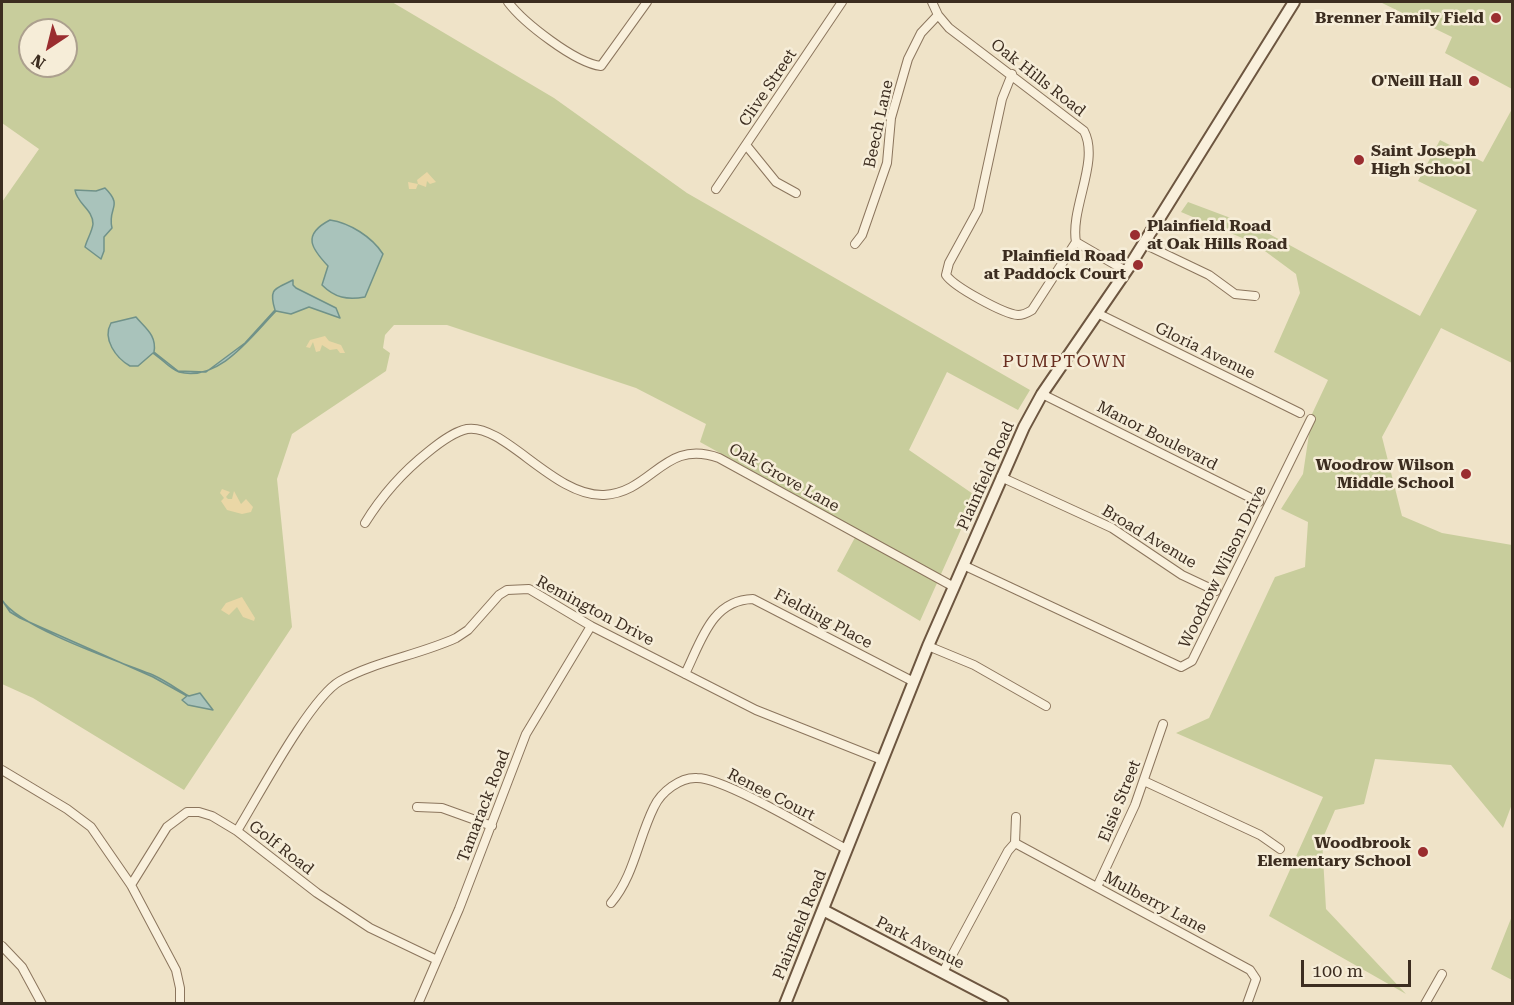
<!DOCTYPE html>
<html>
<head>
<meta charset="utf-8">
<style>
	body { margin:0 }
	#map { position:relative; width:1514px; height:1005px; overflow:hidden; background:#efe3c8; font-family:"Roboto Serif",serif }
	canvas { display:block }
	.frame { position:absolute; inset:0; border:3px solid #3c2d20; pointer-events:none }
	.north { position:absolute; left:18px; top:18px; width:60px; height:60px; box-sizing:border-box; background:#f6edd8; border:2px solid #aca08e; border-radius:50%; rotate:215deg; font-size:16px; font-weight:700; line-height:24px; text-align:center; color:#3c2d20 }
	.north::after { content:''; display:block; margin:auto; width:21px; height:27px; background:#9a2d2f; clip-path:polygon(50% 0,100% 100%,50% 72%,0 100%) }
	.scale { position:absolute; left:1301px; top:960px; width:110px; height:27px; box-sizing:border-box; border:3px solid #3c2d20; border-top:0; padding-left:8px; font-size:18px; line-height:21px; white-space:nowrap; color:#3c2d20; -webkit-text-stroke:4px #f6edd8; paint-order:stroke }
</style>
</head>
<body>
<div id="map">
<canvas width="1514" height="1005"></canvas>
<div class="frame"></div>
<div class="north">N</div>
<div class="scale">100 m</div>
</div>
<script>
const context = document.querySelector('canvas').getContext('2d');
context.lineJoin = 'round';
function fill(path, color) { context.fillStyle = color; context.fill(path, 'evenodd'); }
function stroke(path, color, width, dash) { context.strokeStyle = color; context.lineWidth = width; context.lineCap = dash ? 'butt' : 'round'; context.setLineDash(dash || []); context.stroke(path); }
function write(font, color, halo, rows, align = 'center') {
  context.font = font + ' "Roboto Serif",serif'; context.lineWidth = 5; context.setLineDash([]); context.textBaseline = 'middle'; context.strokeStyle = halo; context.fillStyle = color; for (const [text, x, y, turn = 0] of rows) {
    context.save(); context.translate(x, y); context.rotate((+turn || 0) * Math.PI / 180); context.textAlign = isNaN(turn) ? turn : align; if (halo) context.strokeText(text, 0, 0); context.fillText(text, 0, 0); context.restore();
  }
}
fill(new Path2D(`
	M2,2h390l162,96 133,95 343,197 -12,20 -71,-38 -38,78 67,46 -56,125 -83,-50 22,-41 -159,-88 6,-18 -70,-36 -189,-63h-53l-9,10 -2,13 7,5 -4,18 -94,63 -15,45 15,148 -108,163 -151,-92 -31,-14v-482l37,-53 -37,-26zM30,30h36v36h-36z
	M1380,2h132v87l-67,-36 7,-16z
	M1512,109v254l-71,-35 -59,109 20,79 40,17 70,12v259l-9,24 -52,-63 -76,-6 -11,45 -29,6 -13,30 4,69 80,85 -137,-78 54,-119 -147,-64 33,-15 66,-141 30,-10 3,-45 -27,-13 22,-35 9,-60 16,-34 -54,-28 26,-59 -4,-19 -42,-31 -73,-31 7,-10 72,27 160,87 57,-106 -59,-29 22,-41 43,22z
	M1512,916v64l-21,-11z`), '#c8cd9c');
fill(new Path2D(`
	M427,172l9,10 -6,2 -3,-3 -1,6 -8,-3 -2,5h-7l-1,-7 10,2 -1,-4z
	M325,336l4,5 12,4 4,8h-5l-3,-4 -7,1 -8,-5 -2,6 -4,1 -3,-10 -3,6 -4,-1 4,-7z
	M222,489l8,3 -4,5 2,2h4l2,-8 7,13 5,-5 7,8 -2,5 -9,2 -15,-4 -6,-9 3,-3 -4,-5z
	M242,597l13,21 -1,3 -11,-4 -6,-10 -8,8 -8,-5 5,-7z`), '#ead7a6');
const water = new Path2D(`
	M105,188c19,19 2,19 7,40l-8,9v14l-3,8 -16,-12c2,-8 7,-15 8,-23 0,-15 -16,-20 -18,-34l21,1z
	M330,220c20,3 42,17 53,34l-18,43c-18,3 -30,1 -43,-12l6,-19c-16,-17 -27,-31 2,-46z
	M293,280v5l3,3 40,20 4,10 -31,-11 -18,7 -15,-3c-26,27 -57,71 -97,61 -9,-3 -18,-14 -26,-19l-15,13h-8c-14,-8 -28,-27 -19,-43l25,-6c9,11 21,18 18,35l24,19 28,1 39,-29 30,-33c-7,-23 1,-21 18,-30z
	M2,600c16,27 118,62 151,75 13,6 24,14 36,21l11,-3 13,17 -25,-5 -6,-5 5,-4 -34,-19 -133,-59 -10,-6z`);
fill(water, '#a9c3bb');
stroke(water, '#709289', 1.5);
const street = new Path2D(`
	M508,2c15,20 67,61 93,64l46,-64
	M932,2l6,13 11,13 135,103c16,30 -14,77 -8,111l50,29
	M1012,74l-10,25 -24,111 -29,53 -3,12c8,12 58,39 72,40 6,0 9,-2 14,-5l44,-68
	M746,145l30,37 20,11
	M716,189l126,-187
	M855,244l7,-9 25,-72 4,-45 17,-59 13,-26 17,-18
	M1144,244l65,31 26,19 20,2
	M1097,313l203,100
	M1042,394l217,108
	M1001,477l111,51 70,47 34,16
	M365,523c16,-26 39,-52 63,-71 11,-9 25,-20 39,-23 37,-6 87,68 137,66 49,-3 60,-57 115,-37l235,129
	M963,565l218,102 11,-6 119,-242
	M928,646l46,19 72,41
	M685,674c16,-32 26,-74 68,-75l161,83
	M2,770l65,39 24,18 40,58 45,85 4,18v16
	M1144,781l116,54 20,14
	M417,807l25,1 50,18
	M237,831c21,-34 73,-133 103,-150 36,-20 79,-26 116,-43l12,-8 31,-35 8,-5 22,-1 62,37 165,84 126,50
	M1015,843l1,-26
	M131,885l36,-58 20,-15h12l13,4 25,15 80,62 53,35 67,32
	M1097,887l38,-82 28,-81
	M611,903c23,-27 27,-64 43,-96 7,-15 26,-30 43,-29 28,0 119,55 149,71
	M2,946l20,21 20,37
	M943,972l65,-121 7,-8 235,127 6,9 -9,25
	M418,1004l41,-95 67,-175 65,-108
	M1425,1004l17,-30`);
const secondary = new Path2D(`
	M823,910l180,94
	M785,1004l143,-358 96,-219 18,-33 87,-127 165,-265`);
stroke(street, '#8b755d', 10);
stroke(secondary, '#6d5640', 14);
stroke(street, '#f9f0dc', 8);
stroke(secondary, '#f9f0dc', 10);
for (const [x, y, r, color] of [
	[1496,18,6,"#9a2d2f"],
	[1474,81,6,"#9a2d2f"],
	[1359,160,6,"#9a2d2f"],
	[1135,235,6,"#9a2d2f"],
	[1138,265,6,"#9a2d2f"],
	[1466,474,6,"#9a2d2f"],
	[1423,852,6,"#9a2d2f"]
]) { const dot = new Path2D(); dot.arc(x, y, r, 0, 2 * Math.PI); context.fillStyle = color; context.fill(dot); stroke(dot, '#f6edd8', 2); }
write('bold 16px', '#3c2d20', '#f6edd8', [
	["Brenner Family Field",1484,18],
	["O'Neill Hall",1462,81],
	["Saint Joseph",1371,151,"left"],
	["High School",1371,169,"left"],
	["Plainfield Road",1147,226,"left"],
	["at Oak Hills Road",1147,244,"left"],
	["Plainfield Road",1126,256],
	["at Paddock Court",1126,274],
	["Woodrow Wilson",1454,465],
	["Middle School",1454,483],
	["Woodbrook",1411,843],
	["Elementary School",1411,861]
], 'right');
write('16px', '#3c2d20', '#f6edd8', [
	["Oak Hills Road",1038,78,38],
	["Clive Street",768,88,-56],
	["Beech Lane",879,124,-78],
	["Gloria Avenue",1205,351,26],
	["Manor Boulevard",1157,436,27],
	["Plainfield Road",986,476,-66],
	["Oak Grove Lane",784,478,29],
	["Broad Avenue",1149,537,31],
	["Woodrow Wilson Drive",1223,567,-64],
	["Remington Drive",595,611,28],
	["Fielding Place",823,619,28],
	["Renee Court",771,795,27],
	["Elsie Street",1120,801,-68],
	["Tamarack Road",484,806,-69],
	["Golf Road",281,848,38],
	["Mulberry Lane",1155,903,28],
	["Plainfield Road",800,925,-68],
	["Park Avenue",920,943,27]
]);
context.letterSpacing = '1.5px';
write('18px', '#682e20', '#f6edd8', [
	["PUMPTOWN",1065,362]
]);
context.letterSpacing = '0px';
</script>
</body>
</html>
